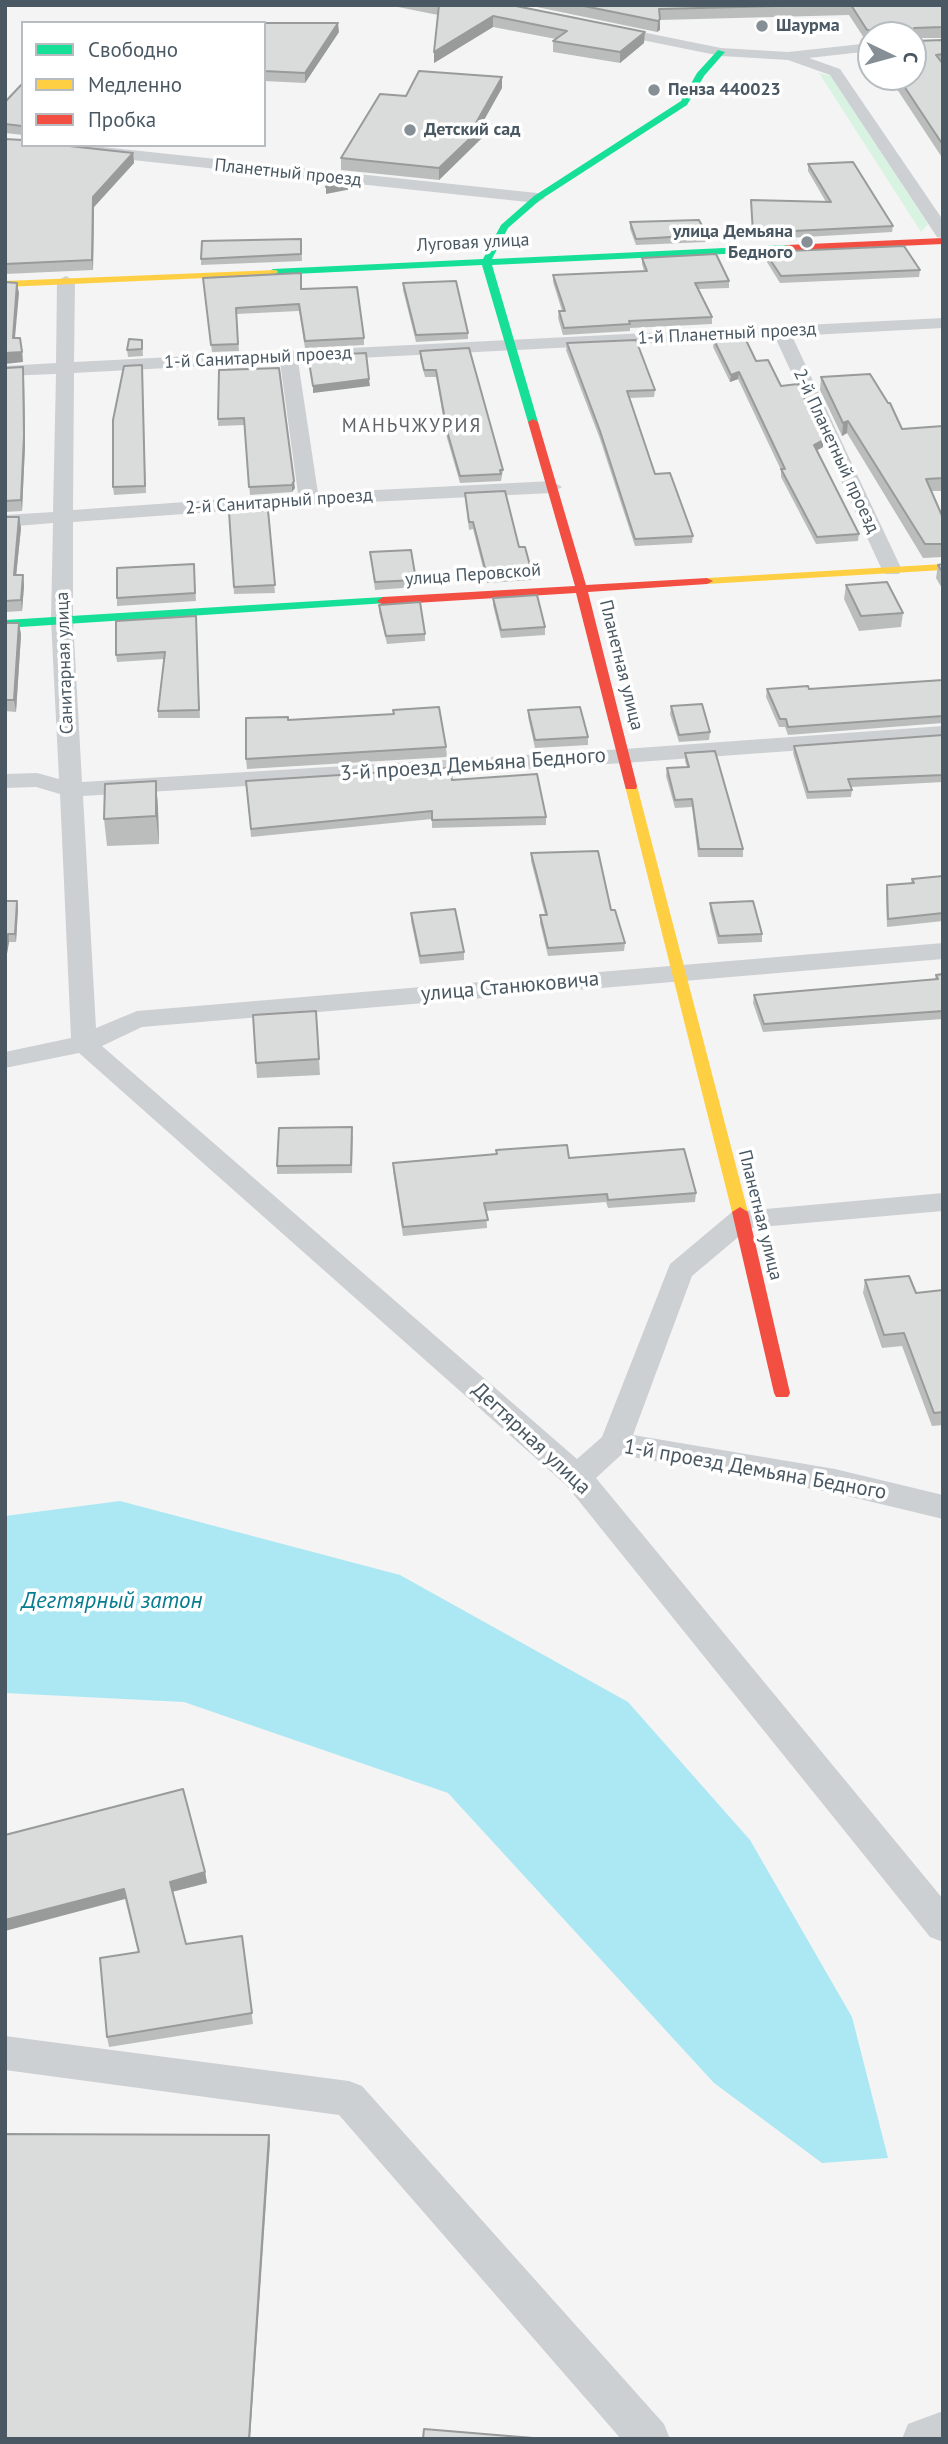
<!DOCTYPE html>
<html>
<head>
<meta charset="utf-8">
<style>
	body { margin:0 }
	#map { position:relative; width:948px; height:2444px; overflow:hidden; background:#f4f4f4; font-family:"PT Sans",sans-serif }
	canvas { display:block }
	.frame { position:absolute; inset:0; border:7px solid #495862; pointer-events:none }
	.legend { position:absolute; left:21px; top:21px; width:245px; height:126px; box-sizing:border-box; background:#fff; border:2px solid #b6bcc0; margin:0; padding:9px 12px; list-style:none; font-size:21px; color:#495862 }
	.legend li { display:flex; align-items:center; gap:14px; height:35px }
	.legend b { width:35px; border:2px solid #b6bcc0 }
	.north { position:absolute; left:857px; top:21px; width:70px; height:70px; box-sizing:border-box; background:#fff; border:2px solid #b6bcc0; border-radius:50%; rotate:95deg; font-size:19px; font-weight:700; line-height:28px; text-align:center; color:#495862 }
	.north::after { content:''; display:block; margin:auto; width:24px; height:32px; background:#858f95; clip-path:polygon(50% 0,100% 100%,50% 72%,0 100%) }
</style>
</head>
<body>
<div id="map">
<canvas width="948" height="2444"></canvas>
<div class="frame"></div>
<ul class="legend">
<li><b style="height:9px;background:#16e098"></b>Свободно</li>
<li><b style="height:9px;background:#ffcf43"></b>Медленно</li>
<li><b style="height:9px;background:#f24e42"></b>Пробка</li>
</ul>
<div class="north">С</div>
</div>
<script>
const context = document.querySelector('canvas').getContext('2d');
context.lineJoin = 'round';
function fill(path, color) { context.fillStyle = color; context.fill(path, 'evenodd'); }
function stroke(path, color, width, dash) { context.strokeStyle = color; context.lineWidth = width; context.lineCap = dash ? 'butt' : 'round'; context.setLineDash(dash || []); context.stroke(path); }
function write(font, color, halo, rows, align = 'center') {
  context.font = font + ' "PT Sans",sans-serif'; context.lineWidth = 7; context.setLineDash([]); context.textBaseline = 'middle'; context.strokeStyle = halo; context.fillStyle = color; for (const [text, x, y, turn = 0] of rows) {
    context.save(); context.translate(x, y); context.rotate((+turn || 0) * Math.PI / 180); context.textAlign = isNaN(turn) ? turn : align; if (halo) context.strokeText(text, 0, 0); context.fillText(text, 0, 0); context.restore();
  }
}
fill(new Path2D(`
	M819,73l12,3 97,148 -7,8z`), '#d8f3e1');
fill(new Path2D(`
	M120,1501l280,74 228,127 122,138 102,177 36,141 -66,5 -108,-80 -266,-290 -264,-91 -179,-9v-177z`), '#abe8f3');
fill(new Path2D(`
	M607,25l114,23 67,4 83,-9v8l-62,7 31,11 103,151v18l-6,-1 -107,-162 -42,-15 -67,-4 -119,-24 -2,-3z
	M30,145h54l453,48 8,5 -8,5 -499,-53z
	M66,276l9,5 -1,81 869,-44v10l-151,8 110,234 -3,4h-14l-3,-4 -107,-233 -477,24 20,132 234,-12 10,6 -10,6 -243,12 -236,17v98l9,162 542,-33 319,-23v14l-319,23 -541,33 13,232 41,-17 806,-68v16l-801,68 -40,19 475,413 25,-22 68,-173 62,-52 211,-19v18l-194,17 -57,48 -59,159 202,34 108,26v24l-108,-26 -214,-38 -25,23 347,421v43l-13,-5 -364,-452 -487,-432 -74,15v-16l66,-14 -11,-244 -24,-7 -31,1v-14l32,-1 22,6 -8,-159 2,-97 -48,4v-12l48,-3 3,-138 -51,2v-10l51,-3 1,-82zM280,362l18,132 -225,16 1,-137z
	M5,2036l344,45 13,5 302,338 6,15h-49l-282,-324 -334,-45z
	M943,2411v28h-41l6,-15z`), '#cdd0d3');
fill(new Path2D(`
	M718,50l7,2 -21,24 -17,29 -147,95 -32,28 -16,31 295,-14 5,3 -5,3 -295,14 46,157 -1,2 -9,-2 -46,-157 -209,10 -5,-3 5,-3 210,-10 18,-34 33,-29 147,-95 16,-28z
	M383,597l6,4 -2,2 -382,25v-8z`), '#16e098');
fill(new Path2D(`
	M276,270l2,2 -5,3 -268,12v-6z
	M943,564v6l-236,14 -6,-3 6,-3z
	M631,782l6,4 111,426 -8,5 -8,-5 -107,-426z`), '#ffcf43');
fill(new Path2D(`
	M943,238v6l-156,7 -5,-3 5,-3z
	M533,419l5,3 48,163 121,-7 6,3 -6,3 -119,8 49,194 -1,3h-10l-1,-3 -49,-193 -193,12 -6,-4 6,-4 192,-11 -47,-164z
	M740,1207l8,5 42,181 -2,4h-12l-2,-4 -42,-181z`), '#f24e42');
fill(new Path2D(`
	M388,5h123l133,38 -24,20 -67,-11v-11l3,-2 -63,-12 -59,36v-11l4,-37z
	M527,5h416v33h-30v-3h-42v6h-5l-17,-26 -189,5v10l-3,2z
	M264,23l75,9 -34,51 -41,-2z
	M943,40v119l-54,-82h24l1,-36z
	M23,83v52l-18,-2v-31z
	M502,88l-21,36 3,1v11l-45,44 -98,-10v-12l65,-62z
	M5,139l18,6 110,8 1,10 -40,44 -1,63 -88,4z
	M808,164l85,62 -1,6 -139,8 -2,-40 75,2 -18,-31z
	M630,222l77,13 -1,7 -70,3 -6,-16z
	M301,239l1,22 -101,4v-6z
	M765,252l155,18 -1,7 -139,6 -15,-24z
	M642,258l87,23v7l-30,1 13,28v7l-82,4v3l-67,4 -5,-17 1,-7h3l-9,-29v-7l91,-4 -2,-7z
	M203,278l98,11 63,49v7l-59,3 -6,-37 -63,3 3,37 -27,1z
	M403,283l65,50v6l-52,3 -13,-52z
	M142,340l1,16 -15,1 -1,-7z
	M714,340l42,21 25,25 42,61 -6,3 42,84 -1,7 -42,3 -35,-67v-7l-43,-91 -8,3 -17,-35z
	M567,343l88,47 -1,7 -25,1 26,76 38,62 -1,7 -57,3 -35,-107 -34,-89z
	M469,348l34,122 -2,11 -41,2 -13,-45 -11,-61h-11l-5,-19v-7z
	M142,365l4,128 -32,2 -1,-8z
	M5,368l19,10 1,68 -3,65 -17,1z
	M219,370l76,118 -3,4 -42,3 -6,-70 -26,1z
	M821,377l81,52 41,-3v65h-12l12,27v39l-20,1 -76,-125 -5,3 -22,-46z
	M465,493l67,80 -1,7 -44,3 -14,-54 -4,1z
	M268,510l7,83 -41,1 -5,-82z
	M5,517h14l2,11 -5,47h7l1,11 -2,25 -17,1z
	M370,552l46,28v7l-41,3z
	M194,564l2,37 -79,5v-8z
	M943,564v26l-7,-12 2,-13z
	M846,585l57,28 -2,14 -42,4 -15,-32z
	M493,598l52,29v8l-44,3 -8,-33z
	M379,605l46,29v7l-38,3 -8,-32z
	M196,616l4,102h-42v-7l6,-52 -47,3 -1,-7z
	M5,623h14l2,12 -5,77 -11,-1z
	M943,680v43l-155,12 -3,-8h-6l-13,-30 1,-8h42z
	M671,706l39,26 -1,8 -30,2 -9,-28z
	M528,710l60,27v8l-53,3 -7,-31z
	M288,720l158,27 1,10 -200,12 -1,-10z
	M943,735v47l-92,5 1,3 -1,7 -44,2 -14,-46 1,-7z
	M685,753l58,96v8h-45l-6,-50 -17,1 -9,-32 1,-8 20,-1 -2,-6z
	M452,780l94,37v8l-114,3v-9l-181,18 -5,-56z
	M156,781l2,27 1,36 -52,2 -3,-27z
	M531,853l80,57 14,33 -1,8 -76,5 -8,-33v-8h5l-14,-54z
	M943,876v45l-56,6 -1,-35 1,-7 24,-2 1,-4z
	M5,901h12l1,8 -2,33h-7l-4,23z
	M710,903l52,31v8l-44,2 -8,-33z
	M411,913l53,39v8l-44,4 -9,-43z
	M943,974v45l-180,13 -10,-29 1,-8 181,-16 1,-4z
	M253,1015l66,44 1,16 -63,3z
	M353,1135l-1,38 -75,1v-8z
	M569,1158l127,35 -1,9 -87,6 -2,-6 -120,9 1,17 -84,8 -10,-65v-8z
	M865,1280l51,13 27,-3v135l-11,1 -30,-80 -20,2 -19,-55z
	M5,1836l200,36 2,11 -35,9 14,52 56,-8 11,88 -144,23 -2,-10 31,-85 -13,-53z`), '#bbbdbd');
fill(new Path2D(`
	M493,16v11l-59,36v-11z
	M660,19v11l-3,2 1,-11z
	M338,23l1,9 -34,51v-10z
	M645,32l-1,11 -24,20v-11z
	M502,77v11l-24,43 6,-6v11l-45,44v-12l37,-45z
	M133,153l1,10 -40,44 -1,63 -1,-10 1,-63z
	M362,181v6l-36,7v-7z
	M17,283l2,10 -5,56 -1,-11z
	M22,348l1,14 -18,2v-11z
	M23,367l1,11 1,68 -3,65 -1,-11z
	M739,372l-1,7 -8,3 1,-7z
	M369,379l1,7 -57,7v-7z
	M848,421l-1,12 -5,3 1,-13z
	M823,440v7l-9,5v-7z
	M294,481l1,7 -3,4v-7z
	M19,517l2,11 -6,59 -1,-12z
	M23,575l1,11 -2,25 -1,-11z
	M19,623l2,12 -5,77 -2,-12z
	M156,781l2,27 1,36 -3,-28z
	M17,901l1,8 -2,33 -1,-8z
	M8,934l1,8 -4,23v-15z
	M205,1872l2,11 -36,9 -1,-10z
	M124,1889l1,10 -120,32v-11z
	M269,2135l1,8 -20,296h-1z`), '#999a9a');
const building = new Path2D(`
	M439,5h72l134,27 -25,20 -67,-11 14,-10 -74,-15 -59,36z
	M579,5h239l-159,4 1,10 -2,2z
	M851,5h92v22l-29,1 -2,7h-38v-5h-7z
	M264,23h74l-33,50 -41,-2z
	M913,40l1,1 29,-1v14l-7,1 7,9v81l-45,-68h15z
	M419,71l83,6 -26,46 8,2 -45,43 -98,-10 39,-64 26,2z
	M23,83v44l-1,-1 -17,-2v-22z
	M5,139l18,1v5h37l73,8 -40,44 -1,63 -87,4z
	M853,162l40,64 -140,7 -2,-33 80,2 -23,-38z
	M332,177l30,4 -36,6z
	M699,220l8,15 -71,4 -6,-17z
	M301,239v15l-100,5 1,-18z
	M904,246l16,24 -139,6 -16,-24z
	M716,254l13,27 -34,2 17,34 -83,4 1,3 -66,4 -5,-17h6l-12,-36 94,-4 -5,-13z
	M301,273v16l56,-2 7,51 -59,3 -6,-37 -63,4 2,36 -27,1 -8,-67z
	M456,281l12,52 -52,2 -13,-52z
	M5,282l12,1 -4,55h7l2,14 -17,1z
	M745,338l11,23 12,-1 13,26 17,-2 25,56 -9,5 45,89 -42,3 -36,-68h4l-46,-97 -8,3 -17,-35z
	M129,339l13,1v9l-15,1z
	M636,340l19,50 -28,1 28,83 15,-1 23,63 -58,3 -35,-108 -33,-88z
	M469,348l34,122h-3l1,4 -41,2 -13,-45 -11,-61h-12l-4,-19z
	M366,353l3,26 -56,7 -5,-30z
	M142,365l3,121 -32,1v-67l11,-54z
	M23,367l1,68 -3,65 -16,1v-133z
	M279,368l15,113 -2,4 -43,2 -5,-69 -26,1 1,-49z
	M870,374l18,29h2l12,26 41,-3v52l-17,1 17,39v26h-18l-77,-123 -5,2 -22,-46z
	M505,491l14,56h6l7,26 -45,3 -14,-54h-4l-4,-29z
	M268,510l7,75 -41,2 -5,-75z
	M5,517h14l-5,58h9l-2,25 -16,1z
	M411,550l5,30 -41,2 -5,-30z
	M194,564l1,29 -78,5v-30z
	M943,564v9l-5,-8z
	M887,582l16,31 -42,3 -15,-31z
	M537,595l8,32 -44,3 -8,-32z
	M420,602l5,32 -39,2 -7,-31z
	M196,616l3,94 -41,1 7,-59 -49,3v-34z
	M5,623h14l-5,77h-9z
	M943,680v36l-155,11 -2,-8h-6l-13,-30 41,-3 1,3z
	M702,704l8,28 -31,3 -8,-29z
	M439,707l7,40 -200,12v-41l42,-1v3l106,-6 -1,-4z
	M580,707l8,30 -53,3 -7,-30z
	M943,735v40l-95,4 4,11 -44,2 -14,-46z
	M715,751l28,98h-44l-7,-50 -17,1 -8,-32 22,-1 -4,-14z
	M450,768l2,12 85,-6 9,43 -114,3v-9l-181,18 -5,-48z
	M156,781v35l-52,3 1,-35z
	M598,851l13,59h4l10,33 -77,5 -8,-33h7l-16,-62z
	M943,876v37l-55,6 -1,-34 27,-2 -2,-4z
	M5,901h12l-2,33h-7l-3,16z
	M753,901l9,33 -43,2 -9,-33z
	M455,909l9,43 -44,4 -9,-43z
	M943,974v37l-179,13 -10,-29 184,-16 -2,-4z
	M316,1011l3,48 -63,4 -3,-48z
	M352,1127l-1,38 -74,1 2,-38z
	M567,1145l2,13 115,-9 12,44 -88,7 -1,-6 -123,9 4,17 -85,7 -10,-64 104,-9 -1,-4z
	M909,1276l7,17 27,-3v122l-9,1 -30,-80 -20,2 -19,-55z
	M183,1789l22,83 -35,10 16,62 56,-8 10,77 -145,24 -7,-79 39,-6 -15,-63 -119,31v-85z
	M5,2134l264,1 -20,304h-244z
	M424,2429l121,10h-122z`);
fill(building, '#dadcdc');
stroke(building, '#999a9a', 2);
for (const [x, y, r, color] of [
	[762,26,7,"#858f95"],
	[654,90,7,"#858f95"],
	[410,130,7,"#858f95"],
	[807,242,7,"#858f95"]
]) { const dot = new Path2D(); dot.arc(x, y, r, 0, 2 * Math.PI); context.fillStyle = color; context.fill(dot); stroke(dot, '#fff', 2.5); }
write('bold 18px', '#495862', '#fff', [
	["Шаурма",776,26],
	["Пенза 440023",668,90],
	["Детский сад",424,130],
	["улица Демьяна",793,232,"right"],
	["Бедного",793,253,"right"]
], 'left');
write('18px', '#495862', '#fff', [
	["Планетный проезд",288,173,6],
	["Луговая улица",473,243,-3],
	["1-й Планетный проезд",727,334,-3],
	["1-й Санитарный проезд",258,358,-3],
	["2-й Планетный проезд",836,451,65],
	["2-й Санитарный проезд",279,502,-4],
	["улица Перовской",473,575,-4],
	["Санитарная улица",65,663,-92],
	["Планетная улица",621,665,76],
	["Планетная улица",760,1215,76]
]);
context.letterSpacing = '2px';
write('19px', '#5f6468', '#fff', [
	["МАНЬЧЖУРИЯ",412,427]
]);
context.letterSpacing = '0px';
write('21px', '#495862', '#fff', [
	["3-й проезд Демьяна Бедного",473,765,-4],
	["улица Станюковича",510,987,-5],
	["Дегтярная улица",531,1439,43],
	["1-й проезд Демьяна Бедного",755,1470,10]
]);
write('italic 23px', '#067c90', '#fff', [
	["Дегтярный затон",112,1601]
]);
</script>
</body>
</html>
